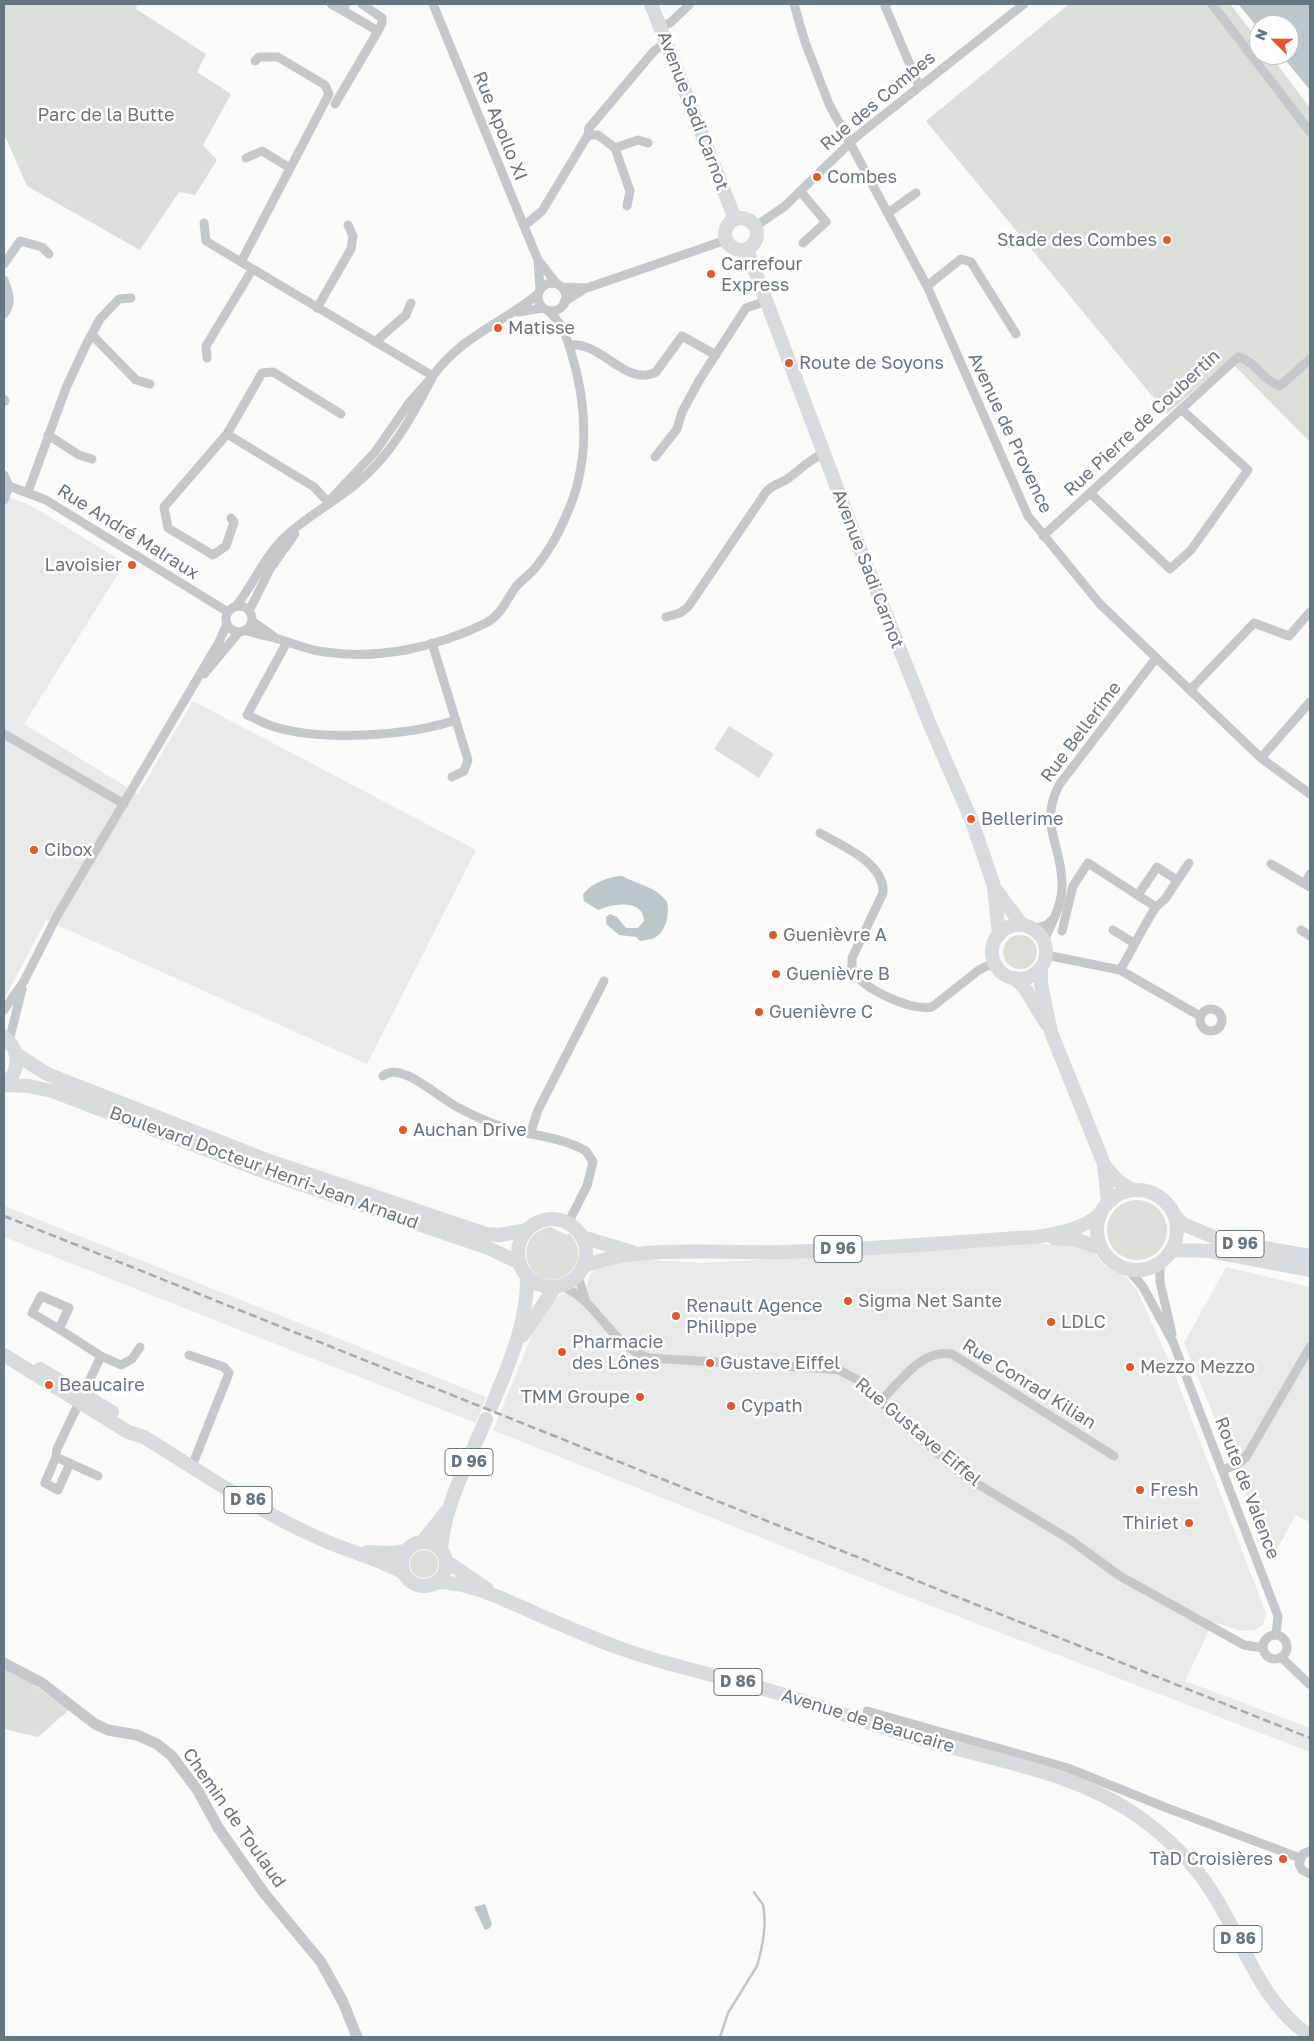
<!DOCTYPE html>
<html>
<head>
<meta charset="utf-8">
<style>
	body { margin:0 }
	#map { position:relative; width:1314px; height:2041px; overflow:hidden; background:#fafaf8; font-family:"Golos Text",sans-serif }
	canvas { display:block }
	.frame { position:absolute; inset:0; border:5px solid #657683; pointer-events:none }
	.north { position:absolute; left:1249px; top:15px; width:50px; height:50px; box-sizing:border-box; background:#fff; border:1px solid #c1c8cd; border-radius:50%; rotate:293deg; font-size:14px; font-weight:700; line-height:20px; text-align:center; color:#657683 }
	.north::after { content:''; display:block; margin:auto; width:18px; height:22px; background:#e4572e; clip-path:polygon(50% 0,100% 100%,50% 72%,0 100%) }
</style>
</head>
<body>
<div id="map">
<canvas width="1314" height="2041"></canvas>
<div class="frame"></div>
<div class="north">N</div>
</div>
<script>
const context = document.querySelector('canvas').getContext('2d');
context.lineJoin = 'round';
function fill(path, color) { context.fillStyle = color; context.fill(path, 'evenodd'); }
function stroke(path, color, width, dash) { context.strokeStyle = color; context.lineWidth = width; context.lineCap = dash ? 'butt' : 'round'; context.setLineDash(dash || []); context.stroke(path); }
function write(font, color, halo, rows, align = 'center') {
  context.font = font + ' "Golos Text",sans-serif'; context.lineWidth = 5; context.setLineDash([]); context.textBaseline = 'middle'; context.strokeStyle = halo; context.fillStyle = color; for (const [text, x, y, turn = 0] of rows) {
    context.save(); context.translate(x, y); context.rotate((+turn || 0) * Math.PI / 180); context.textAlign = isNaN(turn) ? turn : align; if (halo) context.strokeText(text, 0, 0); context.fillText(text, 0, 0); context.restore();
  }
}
fill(new Path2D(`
	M4,496l26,9 95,58 -101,161 114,70 55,-93 283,149 -109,214 -321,-144 -42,80z
	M4,1206l482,191 -10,26 -472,-186z
	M1040,1244l37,1 13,4 15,17 22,12 10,12 35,78 94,245 -3,12 -8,5 -13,1 -29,-9 -28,59 125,47v24l-379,-146 -438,-176 40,-97 18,-32 11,-7 24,-4 3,-14 11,-11 40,-6 62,4z
	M1226,1267l84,20v236l-14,-8 -24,43 -88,-215z`), '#e8e9e9');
fill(new Path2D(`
	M4,4h134l-2,5 70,45 -9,18 34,22 -28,51 14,15 -22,35 -16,-3 -39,58 -113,-64 -23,-52z
	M1069,4h161l29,37v14h11l40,53v334l-81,-82 -62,54 -241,-293z
	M729,726l45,28 -15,24 -45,-29z
	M1003 952a17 17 0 1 1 34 0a17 17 0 1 1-34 0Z
	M1107 1230a30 30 0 1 1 60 0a30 30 0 1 1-60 0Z
	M550,1227l17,8 2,-2c8,8 11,18 8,29 -3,7 -9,13 -16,16 -35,12 -51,-43 -11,-51z
	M410 1564a14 14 0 1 1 28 0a14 14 0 1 1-28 0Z
	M4,1668l29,16 36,26 -31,27 -34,-8z`), '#dadfd7');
fill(new Path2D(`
	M1238,4h72v86l-29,-35h8v-30h-30v4z
	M622,876c16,9 34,10 45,26 3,12 -1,32 -15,37 -4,1 -8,1 -12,2l-4,-4 -17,-2 -13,-11v-7l4,-3 7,3 9,11h12l6,-7c-1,-23 -32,-17 -46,-11l-14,-9 -1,-6c6,-11 27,-19 39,-19z
	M485,1904l7,20 -2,4 -5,2 -11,-23z`), '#bbc7cb');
stroke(new Path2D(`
	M720,2037l8,-24 29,-47c5,-17 10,-42 6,-61 -2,-4 -7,-9 -9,-13`), '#bbc7cb', 2.5);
stroke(new Path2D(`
	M331,4l11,6 4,-6
	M433,4l93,227 12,29 19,24
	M794,4l11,38 24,62 98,182 101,230 72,88 161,154 49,36
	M887,4l-2,2 34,80
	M1212,4l98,128
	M342,10l36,21 4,-8v-5l-20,-14
	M660,27l10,-4 20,-19
	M255,61l4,-4h19l47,28 4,9 -88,168 192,114c27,-39 70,-53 105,-82
	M335,104l43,-73
	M588,135h10l17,13 15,43 -3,15
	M615,148l23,-8 10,3
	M246,158l16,-7 28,17
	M801,192l25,30 -23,21
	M888,213l28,-20
	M204,223l2,18 35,21
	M524,226l18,-15 46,-76 1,-7 65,-77 12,-9
	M756,226l29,-20 71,-69 168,-133
	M538,260l2,29
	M4,264l16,-23 22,6 7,7
	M4,280c5,14 9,22 0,34
	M538 297a14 14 0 1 1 28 0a14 14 0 1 1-28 0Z
	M927,286l34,-27 10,3 45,72
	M561,287l26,1 139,-48
	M564,302l22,-14
	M317,308l34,-59 2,-13 -5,-11
	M518,312l25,-4
	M92,335l44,45 14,4
	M375,342l31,-27 5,-12
	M569,345c32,-5 57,43 87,27l26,-36 34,19
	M207,358l-1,-12 46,-76
	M4,399l1,2
	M227,434l35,-61 11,-1 68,42
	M48,435l31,20 13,4
	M655,457l22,-28 5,-17 18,-33 46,-71 20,-7
	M4,475l5,11 -5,14
	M9,486l37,14 182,112
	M28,492l38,-104 20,-43 14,-26 19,-20 12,-1
	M1090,493l80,76 21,-19 57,-80 -67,-61
	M231,518l3,4 -8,24 -13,9 -45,-27 -4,-21 63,-73 87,53 14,15
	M1043,536l195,-179c18,4 25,24 42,29l30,-27
	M236,606c18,-22 28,-50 50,-70 22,-20 48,-34 70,-52 35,-28 57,-69 77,-108l-24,27 -34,49 -47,50
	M226 619a13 13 0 1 1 26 0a13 13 0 1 1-26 0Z
	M249,611l21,-42 25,-35
	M666,617l14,-4 8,-6 78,-115c7,-8 17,-9 24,-15 13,-10 19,-17 34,-24
	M252,621l21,15
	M245,630c11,4 22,6 33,9 15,4 30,11 47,13 55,8 112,-5 161,-29 15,-8 20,-22 29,-35 6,-8 15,-13 21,-21 12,-15 22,-32 29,-49 25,-52 23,-112 6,-166 -5,-17 -10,-31 -24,-42
	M287,642l-40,73c8,3 16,8 25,11 49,16 136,10 184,-6
	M432,643l36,117 -4,11 -12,6
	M204,674l35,-42
	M1191,689l63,-66 35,13 21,-24
	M4,734l120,70
	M1261,758l49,-56
	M820,833c22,13 65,30 63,60l-31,65v12c11,19 58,41 80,37l47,-37 16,-8
	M1271,864l39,23
	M1304,884l6,-10
	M1138,895l19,-28 20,13
	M1156,907l9,-8 24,-36
	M1033,929l14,-4 5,-5
	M1113,930l21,13
	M1301,930l9,6
	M1062,931l11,-45 15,-23 68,44c-14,21 -23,42 -36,63
	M1044,941c7,-17 18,-35 18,-55 1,-41 -24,-59 -3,-101l97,-127
	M1046,955l74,15 80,46
	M1200 1020a11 11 0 1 1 22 0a11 11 0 1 1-22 0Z
	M4,1010l20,-29 33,-65 162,-274 8,-18
	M9,1041l13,-52
	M383,1076c18,-16 57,23 76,32 15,8 33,16 50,21 24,6 55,9 77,22l7,11 -6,24 -19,37
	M530,1134l8,-24 66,-129
	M1160,1263v19l12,52
	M1128,1269l15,18 30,55 105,274 -2,19
	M578,1276l7,23
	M562,1286c38,16 46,58 87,72l181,11 9,1 17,9 64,59 46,39 103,62 51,37 124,69 19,3
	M59,1329l-27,-16 9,-17 28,12 -10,21 42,27 -44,93 -1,8 -11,26 13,7 12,-27
	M189,1355l35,12 5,6 -37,93
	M101,1356l20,9 11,-6 8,-12
	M881,1400c21,-19 39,-51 71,-46l162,102
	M56,1457l42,19
	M1223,1470l15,-6 8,-7 64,-110
	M1263 1647a12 12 0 1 1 24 0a12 12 0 1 1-24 0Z
	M1281,1657l29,28
	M867,1711l201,57 99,40 133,50
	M1310,1851l-7,3 -4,10 3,6 8,4`), '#c3c8cc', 9);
stroke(new Path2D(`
	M4,1663l38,20 53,41 13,6 29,5 20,9 15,12 26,35 21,38 45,64 57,69 22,40 14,35`), '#c3c8cc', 11);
stroke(new Path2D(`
	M651,4l84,215
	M725 234a16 16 0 1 1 32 0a16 16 0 1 1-32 0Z
	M747,250l118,312 65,163 41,94 23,67 5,49
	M996,890l26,35
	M992 952a27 27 0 1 1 54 0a27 27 0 1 1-54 0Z
	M1041,968v16l10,48 53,132 4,38
	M1015,978l11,12 20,33
	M4,1037c17,13 16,34 0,49
	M16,1054l31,20 225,88 214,72 14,1 27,-5
	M4,1085l25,1 23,5 216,82 218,74 34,16
	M1104,1165l14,16 14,9
	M1097 1230a40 40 0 1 1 80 0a40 40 0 1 1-80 0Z
	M1175,1216l8,8 40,17 87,15
	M518 1253a34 34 0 1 1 68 0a34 34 0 1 1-68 0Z
	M582,1237l50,15
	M1054,1238l23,2 24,8
	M1172,1250l38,1 100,19
	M584,1266c58,-22 136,-12 199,-14 84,-2 168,-10 253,-15 24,-4 45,-7 64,-23
	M523,1335l32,-48
	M4,1355l124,77 16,5c55,34 109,71 168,98 30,15 63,22 92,38
	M40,1369l72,43
	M492,1405c17,-41 36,-83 35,-129
	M422,1542l24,-30
	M402 1564a22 22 0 1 1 44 0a22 22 0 1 1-44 0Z
	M441,1550c2,-43 29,-92 45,-131
	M368,1552l23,1 15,-2
	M446,1561l41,28
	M437,1582c35,0 70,19 102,33 28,12 57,25 86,35 42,15 86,24 129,36 59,17 117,39 177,56 75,21 157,33 220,84 27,21 50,46 67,76 29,49 44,101 92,134`), '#d6dbdf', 14);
stroke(new Path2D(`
	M4,1216l1306,522`), '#a2aab0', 2.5, [8, 4]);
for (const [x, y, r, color] of [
	[817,177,5,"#e4572e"],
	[1167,240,5,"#e4572e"],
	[711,274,5,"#e4572e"],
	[498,328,5,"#e4572e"],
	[789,363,5,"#e4572e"],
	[132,565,5,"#e4572e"],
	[971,819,5,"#e4572e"],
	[34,850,5,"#e4572e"],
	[773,935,5,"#e4572e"],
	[776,974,5,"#e4572e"],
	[759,1012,5,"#e4572e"],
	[403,1130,5,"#e4572e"],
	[848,1301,5,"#e4572e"],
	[676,1316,5,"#e4572e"],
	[1051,1322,5,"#e4572e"],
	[562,1352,5,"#e4572e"],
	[710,1363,5,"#e4572e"],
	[1130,1367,5,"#e4572e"],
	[49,1385,5,"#e4572e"],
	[640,1397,5,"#e4572e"],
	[731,1406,5,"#e4572e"],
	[1140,1490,5,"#e4572e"],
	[1189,1523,5,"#e4572e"],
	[1283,1859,5,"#e4572e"]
]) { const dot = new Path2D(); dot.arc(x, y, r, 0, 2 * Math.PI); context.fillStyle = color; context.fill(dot); stroke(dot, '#fff', 2); }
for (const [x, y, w] of [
	[1240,1244,48],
	[838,1249,48],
	[469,1462,48],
	[248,1500,48],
	[738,1682,48],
	[1238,1939,48]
]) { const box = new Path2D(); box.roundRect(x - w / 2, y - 13.5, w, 27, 4); context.fillStyle = '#fff'; context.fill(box); stroke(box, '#657683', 1); }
write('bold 16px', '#657683', null, [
	["D 96",1240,1244],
	["D 96",838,1249],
	["D 96",469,1462],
	["D 86",248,1500],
	["D 86",738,1682],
	["D 86",1238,1939]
]);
write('18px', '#657683', '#fff', [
	["Rue des Combes",878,101,-40],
	["Avenue Sadi Carnot",693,111,69],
	["Rue Apollo XI",500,126,68],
	["Rue Pierre de Coubertin",1142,423,-43],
	["Avenue de Provence",1010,433,65],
	["Rue André Malraux",128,532,32],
	["Avenue Sadi Carnot",868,569,69],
	["Rue Bellerime",1081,732,-53],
	["Boulevard Docteur Henri-Jean Arnaud",264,1168,20],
	["Rue Conrad Kilian",1029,1384,32],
	["Rue Gustave Eiffel",918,1432,40],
	["Route de Valence",1247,1488,69],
	["Avenue de Beaucaire",868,1721,17],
	["Chemin de Toulaud",234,1818,55]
]);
write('18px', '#687a64', '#fff', [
	["Parc de la Butte",106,115]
]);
write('18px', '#657683', '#fff', [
	["Combes",827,177],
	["Stade des Combes",1157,240,"right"],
	["Carrefour",721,264],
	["Express",721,285],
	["Matisse",508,328],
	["Route de Soyons",799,363],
	["Lavoisier",122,565,"right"],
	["Bellerime",981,819],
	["Cibox",44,850],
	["Guenièvre A",783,935],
	["Guenièvre B",786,974],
	["Guenièvre C",769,1012],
	["Auchan Drive",413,1130],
	["Sigma Net Sante",858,1301],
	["Renault Agence",686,1306],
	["Philippe",686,1327],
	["LDLC",1061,1322],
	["Pharmacie",572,1342],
	["des Lônes",572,1363],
	["Gustave Eiffel",720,1363],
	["Mezzo Mezzo",1140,1367],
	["Beaucaire",59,1385],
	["TMM Groupe",630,1397,"right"],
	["Cypath",741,1406],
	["Fresh",1150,1490],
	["Thiriet",1179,1523,"right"],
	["TàD Croisières",1273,1859,"right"]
], 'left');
</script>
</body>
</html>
